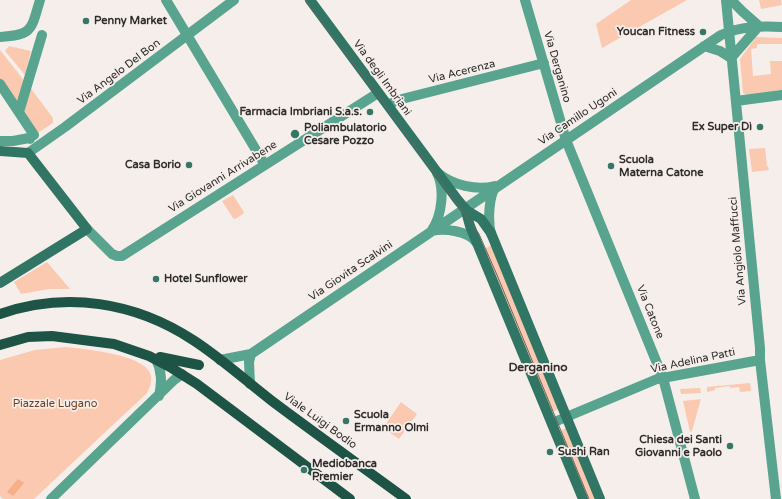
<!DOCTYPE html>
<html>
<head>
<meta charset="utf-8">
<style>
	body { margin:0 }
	canvas { display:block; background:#f5eeeb }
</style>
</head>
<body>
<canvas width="782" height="499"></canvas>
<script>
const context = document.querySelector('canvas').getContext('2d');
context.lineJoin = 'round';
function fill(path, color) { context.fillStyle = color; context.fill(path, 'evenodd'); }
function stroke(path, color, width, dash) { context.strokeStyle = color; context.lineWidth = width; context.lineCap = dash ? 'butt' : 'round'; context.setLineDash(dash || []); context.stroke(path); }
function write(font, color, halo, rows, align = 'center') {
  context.font = font + ' "Varela Round",sans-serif'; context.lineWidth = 3.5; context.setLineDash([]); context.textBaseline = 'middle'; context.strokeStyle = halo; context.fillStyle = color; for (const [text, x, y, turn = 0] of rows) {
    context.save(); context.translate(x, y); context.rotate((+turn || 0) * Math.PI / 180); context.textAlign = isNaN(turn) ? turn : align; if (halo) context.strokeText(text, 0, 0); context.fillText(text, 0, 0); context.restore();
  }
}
fill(new Path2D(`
	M631,0h56l-85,48 -6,-24z
	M759,0h22l1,5 -21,4z
	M756,37l26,1v6h-25v4l-6,1 2,27 18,-2 -1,-13h12v29l-35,5 -4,-2 -3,-34z
	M9,46l22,5 -6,24 -20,-24z
	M0,50l26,33 -7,27 -19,-30z
	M29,86l24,32v5l-17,11 -14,-22z
	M765,148l2,18h1l1,4 -17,2 -3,-23z
	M233,195l11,17 -1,2 -8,5 -2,-1 -11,-17z
	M492,245l67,164 -7,3 -68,-163z
	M47,262l23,27h-21l-28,5 -7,-12z
	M66,347c18,2 79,7 85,28 1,7 -1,12 -4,18l-113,106h-31l-3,-3v-136l35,-10z
	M750,383l1,8 -11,1 -1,-5 -9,1v-2l-15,2v2l-8,2v-5z
	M700,388l1,5 -20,1 -1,-5z
	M701,399l-9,32 -2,1 -7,-31z
	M401,402l16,12 -18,25 -16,-11z
	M566,428l31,71h-10l-27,-68z`), '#fac9af');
fill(new Path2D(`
	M18,479l6,4 -11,13 -6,-4z`), '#f6af89');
stroke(new Path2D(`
	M166,0l99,165
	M525,0l41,140 97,238 32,121
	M726,0l34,348v12l16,139
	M731,0l12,12 16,14
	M0,37c33,-2 31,-7 40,-37
	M704,46l16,5 11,7
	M731,58l28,-32
	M0,84l34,51 -5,3 1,1
	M736,101l46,-6
	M388,105l10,-5 146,-37
	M19,112l23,-77
	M0,141h13l16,-3
	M28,153l37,-26 169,-127
	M438,173c14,12 39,18 57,13
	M87,229l25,25 5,2h5l256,-163
	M432,230c10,-15 13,-41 5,-57
	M432,231c12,-3 37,0 44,11
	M491,234c-3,-11 -3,-40 6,-48
	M156,359c6,13 6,23 3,37
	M220,360l31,-6 470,-319c20,-9 40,-9 61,-8
	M250,384l-1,-22 2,-8
	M552,423l105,-44 103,-19
	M51,499l123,-119 8,-6`), '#58a48f', 10);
stroke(new Path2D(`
	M310,0l147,199 9,11 15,9 10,14 109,266
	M0,151l28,2 59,76 -87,54
	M465,208l5,18 113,273`), '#317564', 10);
stroke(new Path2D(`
	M0,314c66,-23 135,-12 193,26 28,18 53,41 79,61 44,33 89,65 134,98
	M0,345l28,-8 24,-1 62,8 35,12 21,11 27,17 153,115
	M160,357l39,8`), '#1d5446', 10);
stroke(new Path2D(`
	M305,0l72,94 102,140 18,41 92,224`), '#686563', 1);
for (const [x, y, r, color] of [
	[86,21,4,"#367666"],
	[703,32,4,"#367666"],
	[370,112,4,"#367666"],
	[760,127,4,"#367666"],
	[295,134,5,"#367666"],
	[189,165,4,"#367666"],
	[611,166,4,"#367666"],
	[156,279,4,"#367666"],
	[346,421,4,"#367666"],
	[730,446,4,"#367666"],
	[550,452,4,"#367666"],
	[304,470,4,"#367666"]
]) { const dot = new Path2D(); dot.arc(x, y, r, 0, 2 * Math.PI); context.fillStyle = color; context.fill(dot); stroke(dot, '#f5eeeb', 1.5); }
write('bold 11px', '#2e2c2a', '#f5eeeb', [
	["Penny Market",94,21],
	["Youcan Fitness",695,32,"right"],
	["Farmacia Imbriani S.a.s.",362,112,"right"],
	["Ex Super Dì",752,127,"right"],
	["Poliambulatorio",304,128],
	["Cesare Pozzo",304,141],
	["Scuola",619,160],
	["Materna Catone",619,173],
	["Casa Borio",181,165,"right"],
	["Hotel Sunflower",164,279],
	["Scuola",354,415],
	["Ermanno Olmi",354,428],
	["Chiesa dei Santi",722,440,"right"],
	["Giovanni e Paolo",722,453,"right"],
	["Sushi Ran",558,452],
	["Mediobanca",312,464],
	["Premier",312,477]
], 'left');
write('11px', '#2e2c2a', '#f5eeeb', [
	["Via Derganino",557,67,74],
	["Via Angelo Del Bon",119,72,-37],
	["Via Acerenza",462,72,-14],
	["Via degli Imbriani",382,78,54],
	["Via Camillo Ugoni",578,117,-34],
	["Via Giovanni Arrivabene",223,177,-32],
	["Via Angiolo Maffucci",738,251,-95],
	["Via Giovita Scalvini",351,271,-34],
	["Via Catone",650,312,68],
	["Via Adelina Patti",693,361,-12],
	["Viale Luigi Bodio",320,421,36]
]);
write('11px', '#753d1b', '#f5eeeb', [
	["Piazzale Lugano",55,404]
]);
write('bold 12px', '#332e2b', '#f5eeeb', [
	["Derganino",538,368]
]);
</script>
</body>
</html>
